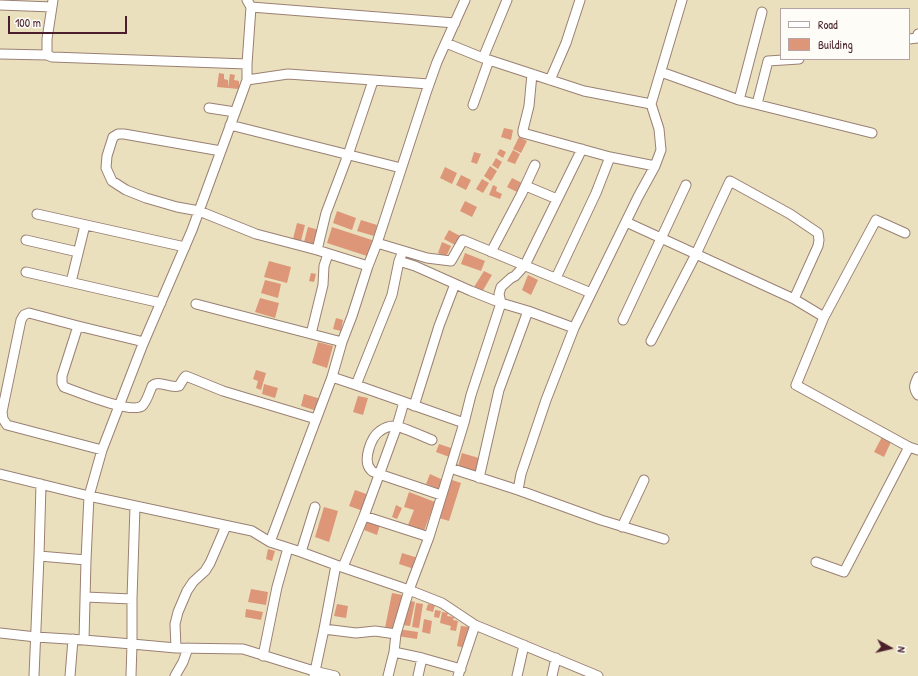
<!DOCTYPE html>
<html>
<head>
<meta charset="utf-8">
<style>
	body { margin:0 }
	#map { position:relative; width:918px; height:676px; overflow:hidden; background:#eae0bd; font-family:"Patrick Hand",sans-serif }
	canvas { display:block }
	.legend { position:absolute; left:780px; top:8px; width:130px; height:52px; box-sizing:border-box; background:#fdfcf7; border:1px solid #b5a4a5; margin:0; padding:5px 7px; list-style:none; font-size:12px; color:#4a1f2b }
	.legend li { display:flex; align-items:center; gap:8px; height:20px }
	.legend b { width:20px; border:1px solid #b5a4a5 }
	.north { position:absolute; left:870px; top:628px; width:40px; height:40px; -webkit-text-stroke:3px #fdfcf7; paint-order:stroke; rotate:98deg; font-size:11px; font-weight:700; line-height:16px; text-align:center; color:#4a1f2b }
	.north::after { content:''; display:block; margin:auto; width:14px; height:18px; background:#4a1f2b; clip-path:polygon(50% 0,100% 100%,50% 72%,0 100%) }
	.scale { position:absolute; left:8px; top:16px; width:119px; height:18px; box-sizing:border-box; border:2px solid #4a1f2b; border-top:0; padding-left:5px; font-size:12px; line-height:14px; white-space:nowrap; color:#4a1f2b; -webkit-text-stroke:3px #fdfcf7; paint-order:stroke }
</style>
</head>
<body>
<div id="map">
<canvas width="918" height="676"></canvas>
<ul class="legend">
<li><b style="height:5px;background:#fff"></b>Road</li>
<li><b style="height:11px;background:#dd9678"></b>Building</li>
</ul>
<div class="north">N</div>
<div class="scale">100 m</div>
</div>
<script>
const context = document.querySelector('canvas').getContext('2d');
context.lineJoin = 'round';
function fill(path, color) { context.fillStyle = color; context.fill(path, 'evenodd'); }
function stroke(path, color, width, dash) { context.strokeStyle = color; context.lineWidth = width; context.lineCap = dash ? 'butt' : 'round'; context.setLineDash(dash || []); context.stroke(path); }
fill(new Path2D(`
	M219,73l5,1v5l4,1v8l-11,-1z
	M230,74l5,1 -1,5 5,1v8l-11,-1z
	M504,128l9,2 -2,10 -10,-3z
	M519,137l8,4 -6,12 -8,-4z
	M500,149l6,3 -3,6 -6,-4z
	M513,150l7,4 -5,10 -8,-3z
	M474,152l7,2 -4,10 -6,-2z
	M496,158l6,4 -4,7 -6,-4z
	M490,166l7,5 -6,10 -7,-5z
	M445,167l12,6 -5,11 -12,-6z
	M461,175l10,5 -5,10 -10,-5z
	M512,178l12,6 -5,9 -12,-6z
	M482,179l7,4 -6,10 -7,-4z
	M493,185l4,2 -1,4 6,3 -2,5 -11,-4z
	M465,201l12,6 -5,10 -12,-6z
	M337,211l19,7 -4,12 -19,-7z
	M361,220l16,5 -3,11 -17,-5z
	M297,223l8,2 -4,16 -8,-2z
	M308,227l11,3 -4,15 -11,-3z
	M332,227l43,14 -5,16 -43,-14z
	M449,230l13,7 -5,9 -13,-7z
	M442,242l9,4 -5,11 -8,-4z
	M465,253l20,8 -4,10 -20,-7z
	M269,261l22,6 -4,16 -23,-6z
	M484,271l8,4 -10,17 -8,-5z
	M311,273l5,1 -2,8 -5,-1z
	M528,275l10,5 -7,15 -9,-5z
	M265,280l16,4 -3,14 -17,-5z
	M260,298l19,5 -4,15 -20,-6z
	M336,318l7,2 -2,11 -8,-2z
	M318,342l15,4 -6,22 -15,-5z
	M256,370l10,3 -5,17 -5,-2 2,-7 -5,-2z
	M264,384l14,4 -3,10 -13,-4z
	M304,394l17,5 -4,12 -16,-5z
	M358,396l10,2 -5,17 -10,-3z
	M882,437l9,5 -7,15 -10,-5z
	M439,444l15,5 -2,9 -16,-6z
	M462,453l20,6 -5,13 -19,-6z
	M430,474l13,6 -4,9 -13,-5z
	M452,480l9,3 -12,38 -10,-3z
	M355,490l14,5 -6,16 -14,-5z
	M409,492l26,10 -11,29 -16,-6 6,-15 -10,-3z
	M396,505l6,3 -5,11 -5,-2z
	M324,507l14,4 -9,31 -14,-5z
	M367,521l13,4 -3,10 -13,-5z
	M268,549l7,2 -3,10 -6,-2z
	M402,553l16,5 -4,11 -15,-5z
	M251,589l17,3 -2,13 -18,-3z
	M392,593l10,2 -7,35 -10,-2z
	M406,600l9,2 -5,24 -8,-1z
	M416,603l7,1 -4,24 -7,-1z
	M337,604l11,2 -2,12 -12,-2z
	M428,604l7,1 -2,7 -7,-2z
	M246,609l17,3 -2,8 -16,-3z
	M435,610l6,1 -2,7 -5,-1z
	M442,612l6,1 -1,3 7,1 -1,3 5,1 -2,10 -6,-1 1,-4 -11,-3z
	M424,619l8,2 -2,13 -8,-2z
	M461,626l9,1 -5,21 -8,-2z
	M398,629l20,3 -1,7 -20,-3z`), '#dd9678');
const minor = new Path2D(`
	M53,0l-6,39v16l5,2 195,7
	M0,5l52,2
	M251,7l204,16
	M909,39l8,-1 1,-4
	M446,43l37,15 101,33 67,13 31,-104
	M0,54l47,1
	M483,58l24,-58
	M661,72l78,28 23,-88
	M532,74l-3,32 -6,24v3l87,24 45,9
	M247,80l41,-6 141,10
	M550,80l16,-37 14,-43
	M739,100l133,33
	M757,104l11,-43 31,-2
	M473,105l16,-45
	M209,108l26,4
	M230,125l171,43
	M221,151l-97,-17h-6l-5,3 -6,19 -1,12 6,13 14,9 20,8 31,9 22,4 57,23 61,16 51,16
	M526,186l31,13
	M37,214l148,33
	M626,222l168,77
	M26,240l52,12
	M377,243l50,15 24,3 12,-21 128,53
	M317,250l9,-37 22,-58 25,-74
	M403,251l-4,10 -7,34 -36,90 108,38
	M491,252l30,-57 14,-30
	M399,261l16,5 56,25 30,12 27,8 46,17 64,-131 17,-31 6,-16 -2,-21 -8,-25
	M26,272l135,31
	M556,278l40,-85 14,-36
	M71,282l14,-57
	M196,304l146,38
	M824,317l-28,68 113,62 9,3
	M623,320l63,-135
	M78,326l-16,50v7l2,4c14,5 67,27 78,19 4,-3 8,-15 10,-20 7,-7 17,3 27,0l5,-8 2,-2 37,15 93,28
	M311,334l12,-49 1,-19 4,-12
	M651,341l45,-87 34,-73 60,33 28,19 1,7 -1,6 -24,53 30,18 52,-97 29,13
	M332,377l24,8
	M918,377c-4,8 -5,11 0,18
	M414,406l25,-80 16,-42
	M432,440c-8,-3 -31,-14 -38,-14 -4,0 -10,2 -14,5 -9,6 -18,30 -9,39 1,2 5,3 8,4l62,21
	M102,450l-95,-25 -4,-6 -1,-7 19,-92 3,-5 5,-2 49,13 66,16
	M450,468l68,22 83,30 63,19
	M0,474l89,22 163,35 18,11 31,10 35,13 73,25 33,13 33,22 123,51
	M479,478l20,-88 29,-79
	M518,490l3,-16 25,-74 28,-72
	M135,506l-3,93v45l44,4 67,1 71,22 21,5
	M364,516l65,21
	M622,527l22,-47
	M270,542l62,-165 10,-35 10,-26 16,-50 9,-23 49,-150 11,-31 28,-62
	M301,552l14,-45
	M39,556l47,4
	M816,562l28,10 65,-125
	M343,567l21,-51 33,-90 7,-24
	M85,597l47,2
	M324,629l32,4 19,-2 21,3
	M0,633l36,4 48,3
	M176,648l-1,-24 3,-12 9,-21 6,-9 12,-11 5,-8 16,-37
	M394,652l28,6 39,11
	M263,656l14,-69 11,-39
	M34,676l5,-120 2,-72
	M70,676l3,-37
	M131,676l1,-32 -48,-4 2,-80 3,-64 13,-46 41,-106 49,-114 55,-150v-16l4,-57 -4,-7
	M175,676l8,-14 5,-14
	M314,676l10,-47 12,-64
	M388,676l6,-24 2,-18 13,-44 20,-53 35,-114 7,-28 30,-92 -2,-9 2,-7 10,-9 4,-2 10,-11 57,-116
	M418,676l4,-18
	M458,676l17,-51
	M517,676l7,-31
	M552,676l4,-18`);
stroke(minor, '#9a8074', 11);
stroke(minor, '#fff', 9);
</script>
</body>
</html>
